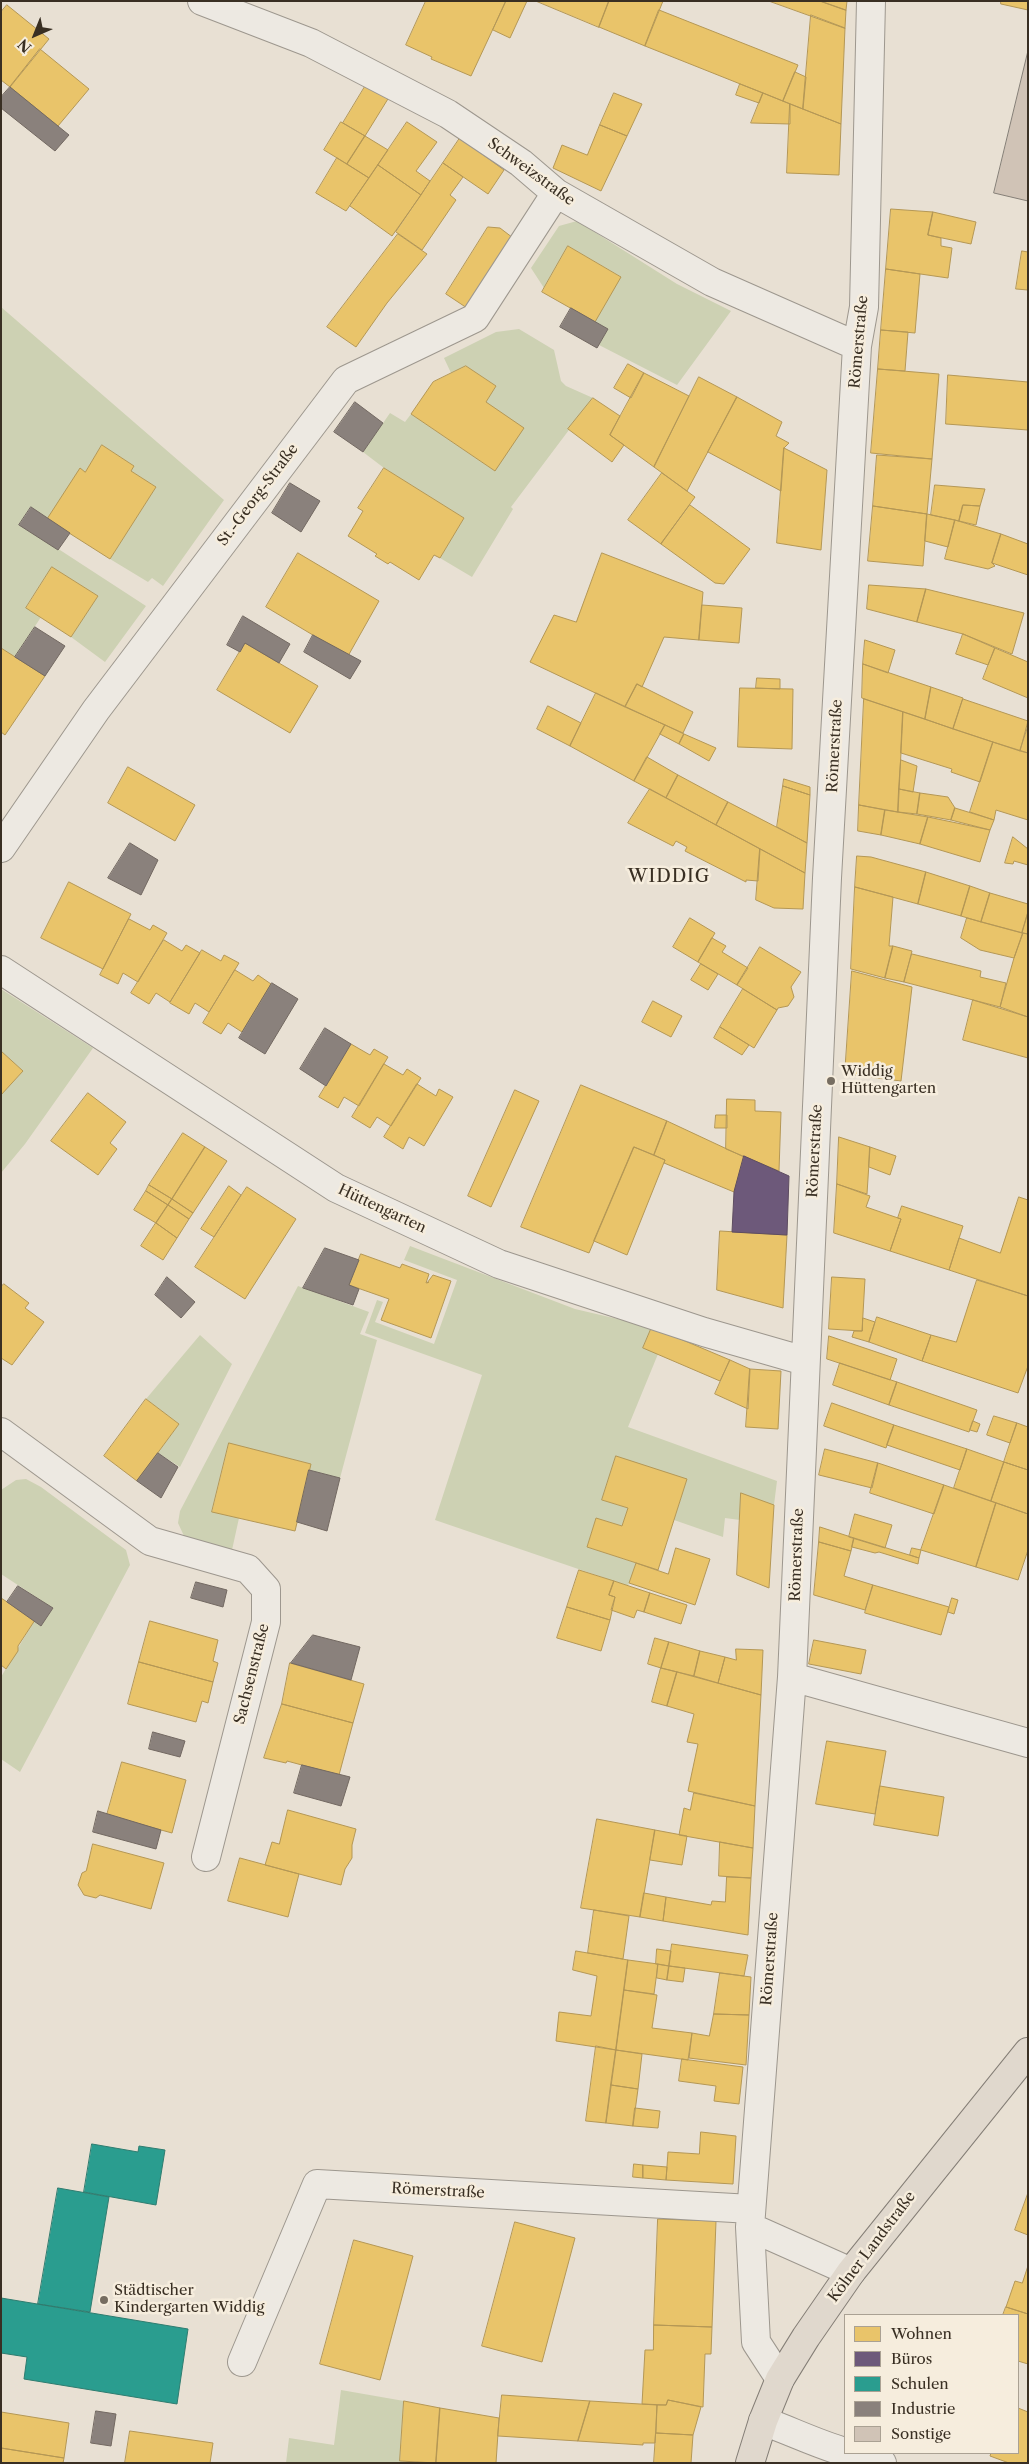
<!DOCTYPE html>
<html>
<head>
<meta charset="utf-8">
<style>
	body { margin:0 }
	#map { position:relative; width:1029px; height:2464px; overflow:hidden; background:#e8e0d3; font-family:"Libre Caslon Text",serif }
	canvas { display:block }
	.frame { position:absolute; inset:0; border:2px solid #392f23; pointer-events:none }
	.legend { position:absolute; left:844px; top:2314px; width:175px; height:140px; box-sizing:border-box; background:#f6eddd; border:1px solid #aaa193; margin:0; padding:6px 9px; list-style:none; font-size:15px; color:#392f23 }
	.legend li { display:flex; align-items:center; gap:10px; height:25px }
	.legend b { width:25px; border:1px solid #aaa193 }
	.north { position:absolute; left:10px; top:10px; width:50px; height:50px; -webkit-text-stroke:4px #f6eddd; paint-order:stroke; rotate:224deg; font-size:14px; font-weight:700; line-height:20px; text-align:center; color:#392f23 }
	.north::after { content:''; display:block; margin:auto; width:18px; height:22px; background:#392f23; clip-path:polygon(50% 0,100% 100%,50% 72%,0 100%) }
</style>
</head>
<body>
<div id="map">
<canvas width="1029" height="2464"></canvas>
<div class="frame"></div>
<ul class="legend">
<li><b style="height:14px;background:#e9c46a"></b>Wohnen</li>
<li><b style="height:14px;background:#6d597a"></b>Büros</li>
<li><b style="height:14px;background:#2a9d8f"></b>Schulen</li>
<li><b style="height:14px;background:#8a817c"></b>Industrie</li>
<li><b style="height:14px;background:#d0c3b6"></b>Sonstige</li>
</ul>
<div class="north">N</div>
</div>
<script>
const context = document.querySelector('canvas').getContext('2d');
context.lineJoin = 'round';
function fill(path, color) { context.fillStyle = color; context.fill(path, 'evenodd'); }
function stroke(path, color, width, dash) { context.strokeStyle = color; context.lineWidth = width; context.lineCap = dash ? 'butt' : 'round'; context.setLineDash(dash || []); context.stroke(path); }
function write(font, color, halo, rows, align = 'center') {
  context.font = font + ' "Libre Caslon Text",serif'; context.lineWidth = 5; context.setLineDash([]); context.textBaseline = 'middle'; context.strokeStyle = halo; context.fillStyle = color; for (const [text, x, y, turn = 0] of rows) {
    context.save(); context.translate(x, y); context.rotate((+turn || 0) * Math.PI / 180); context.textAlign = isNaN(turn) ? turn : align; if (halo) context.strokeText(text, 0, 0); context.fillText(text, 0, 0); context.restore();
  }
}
fill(new Path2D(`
	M577,221l100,63 54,27 -54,74 -78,-40 9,-16 -13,-7 25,-46 -52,-30 -24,42 -13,-20 28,-42z
	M1,307l223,193 -61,86 -11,-8 -4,4 -38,-23 46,-72 -25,-16 3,-5 -32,-21 -17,27 -5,-3 -32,49 -18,-11 -10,17 126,82 -41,56 -34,-25 27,-41 -46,-29 -26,40 15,10 -26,40 -14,-9z
	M519,329l35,21 7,31 5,5 27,12 -82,109 2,2 -41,68 -32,-19 24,-40 -80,-50 -21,-16 27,-39 15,9 6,-8 84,57 -9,-69 10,-16 -30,-20 -15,7 -7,-15 52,-26z
	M1,989l92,59 -68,96 -24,29v-78l22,-24 -22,-20z
	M410,1246l165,63 77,18 6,27 -30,73 149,54 -3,24 -34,15 -15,-2 -2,19 -49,-17 13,-41 -85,21 26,8 -6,18 -26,-8 -9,29 49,16 -8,23 -193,-66 47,-145 -117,-42 12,-33 6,2 -8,20 59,22 23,-64 -53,-20z
	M298,1286l71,26 -9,22 17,6 -37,138 -31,-8 2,-6 -82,-20 -17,67 27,7 -7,32 -48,-14 -6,-13 2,-12z
	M200,1335l32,29 -52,103 -22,-14 21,-29 -33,-25z
	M26,1479l15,8 85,63 4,15 -110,207 -19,-13v-82l33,-56 7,5 12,-18 -52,-34v-84l15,-10z
	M341,2390l63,11 -4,60 27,2h-141l3,-25 45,7z`), '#cdd1b3');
const homes = new Path2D(`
	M426,1h80l-35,75 -40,-17 1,-2 -26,-12z
	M506,1h21l-17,37 -17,-8z
	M536,1h73l-10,26z
	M609,1h54l-18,45 -46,-19z
	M769,1h51l26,9 -1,18z
	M820,1h27l-1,9z
	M1001,1h27v9l-27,-6z
	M7,5l42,34 -39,48 -9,-7v-68z
	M659,10l139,55 -15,36 -138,-55z
	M811,15l34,13 -4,96 -38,-15z
	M40,49l49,40 -31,37 -48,-39z
	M795,72l11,5 -3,32 -20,-8z
	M369,80l22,14 -26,42 -22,-13z
	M740,84l23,9 -4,10 -23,-8z
	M614,93l28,11 -15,32 -27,-11z
	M763,93l27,11v20l-39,-1z
	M790,104l51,20 -2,51 -52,-2z
	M341,122l24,14 -18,28 -23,-14z
	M407,122l30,20 -21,29 14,10 -9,14 -43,-30z
	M600,125l27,11 -26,55 -48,-23 9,-23 25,10z
	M365,136l23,14 -19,28 -22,-14z
	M460,138l44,32 -16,24 -45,-31z
	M337,158l32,20 -23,33 -30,-18z
	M443,163l20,14 -13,18 6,5 -34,50 -26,-18z
	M378,165l43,30 -29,41 -42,-30z
	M891,209l42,3 -5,23 13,3v8l11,2 -4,30 -62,-9z
	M933,212l43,10 -5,22 -43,-9z
	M488,227l12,1 17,13 -47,69 -24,-16z
	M398,234l29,20 -40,49 -31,44 -29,-20z
	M568,246l53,31 -26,45 -53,-30z
	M1022,251l6,1v38l-12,-1z
	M886,269l34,5 -5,59 -34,-3z
	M881,330l27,2 -3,39 -27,-2z
	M628,364l16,9 -13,25 -17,-10z
	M466,366l30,20 -10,16 38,26 -29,43 -84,-57 22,-32z
	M878,369l61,5 -7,85 -61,-6z
	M644,373l45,23 -35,71 -44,-32z
	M948,375l80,7v48l-82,-6z
	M699,377l38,20 -50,94 -33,-24z
	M737,397l45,25 -6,14 13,7 -5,5 -3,43 -73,-39z
	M593,398l27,18 -10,19 14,10 -12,17 -44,-33z
	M102,445l32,21 -3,5 25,16 -46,72 -63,-40 33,-51 5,4z
	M784,448l43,22 -6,80 -44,-7z
	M877,455l55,4 -5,55 -54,-8z
	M384,468l80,50 -24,40 -6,-3 -15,25 -29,-18 -2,2 -13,-8 2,-2 -29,-18 15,-25 -5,-3z
	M662,473l33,24 -34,47 -33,-24z
	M935,485l50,4 -5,17 -17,-1 -4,16 -28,-6z
	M690,505l60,44 -26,35 -9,-1 -54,-39z
	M963,505l17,1 -4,19 -17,-4z
	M873,506l54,8 -4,52 -55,-5z
	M927,514l28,6 -7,27 -23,-6z
	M955,520l46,14 -9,29 3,3 -7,3 -43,-10z
	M1001,534l27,10v31l-36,-12z
	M298,553l81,48 -31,55 -82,-49z
	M602,553l101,39 -4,48 -35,-3 -22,50 -5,-3 -12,23 -95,-45 24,-47 22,7z
	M52,567l46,29 -27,41 -45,-29z
	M869,585l57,4 -9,33 -50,-13z
	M926,589l98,24 -12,41 -49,-20 -46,-12z
	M702,605l40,3 -3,35 -40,-3z
	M963,634l32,14 -7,17 -32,-11z
	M865,640l30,10 -7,23 -25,-9z
	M245,643l73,43 -28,47 -73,-43z
	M1,648l44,28 -40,59 -4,-3z
	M995,648l33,14v36l-45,-19z
	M863,664l68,23 -6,32 -63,-21z
	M757,678l23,1v10l-24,-1z
	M637,684l56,28 -10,21 -58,-26z
	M931,687l32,11 -10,31 -28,-10z
	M740,688l53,1 -1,60 -54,-2z
	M596,693l69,32 -31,56 -64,-35z
	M864,699l39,13 -5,100 -39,-7z
	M963,699l65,22 -8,30 -67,-22z
	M548,706l33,17 -11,23 -33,-17z
	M903,712l90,30 -13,40 -29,-10 1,-3 -51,-16z
	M665,725l19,9 -5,10 -19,-10z
	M1028,726v27l-8,-2z
	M684,734l32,14 -7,13 -30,-17z
	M993,742l35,11v67l-32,-10 -2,10 -24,-8z
	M647,757l31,18 -12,23 -32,-17z
	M901,760l16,6 -4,26 -14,-3z
	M128,767l67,38 -20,36 -67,-38z
	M678,775l50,27 -12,23 -50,-27z
	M784,779l26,8v8l-27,-9z
	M783,786l27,9 -3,48 -30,-16z
	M650,789l110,60 -2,32 -12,-1v2l-61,-31 2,-4 -11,-6 -3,5 -45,-23z
	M899,789l21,4 -3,21 -19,-2z
	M920,793l28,4 7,11 -4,12 -34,-6z
	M728,802l79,41 -2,30 -89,-48z
	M859,805l26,5 -4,25 -23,-4z
	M955,808l39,12 -4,10 -39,-10z
	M885,810l43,7 -8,27 -39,-9z
	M928,817l62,13 -10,32 -60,-18z
	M1013,837l15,12v16l-14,-4 -1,3 -8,-1z
	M760,849l45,24 -2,36 -29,-1 -18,-8z
	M857,856l14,1 55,15 -8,32 -63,-17z
	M926,872l44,14 -9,30 -43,-12z
	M69,882l62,32 -28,55 -62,-31z
	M970,886l20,7 -9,29 -20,-6z
	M855,887l38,10 -4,49h4l-8,32 -34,-9z
	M990,893l38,11v8l-6,21 -41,-11z
	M1028,912v22l-6,-1z
	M690,918l25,15 -17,29 -25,-15z
	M967,918l56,15 -9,25 -34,-8 -19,-12z
	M129,919l21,11 3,-5 14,8 -29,49 -15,-9 -5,11 -18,-9z
	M1023,933l5,1v83l-28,-10 14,-49z
	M712,938l14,8 -4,6 26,16 -11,17 -39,-23z
	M164,940l18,11 4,-6 14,8 -30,49 -14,-9 -7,11 -18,-11z
	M893,946l19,5 -8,31 -19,-4z
	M760,947l41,25 -10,15 3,10 -6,9 -10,2 -1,2 -40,-25z
	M202,950l19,11 3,-6 15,8 -30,49 -14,-9 -6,11 -19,-11z
	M912,954l69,17 -1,6 26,6 -6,24 -96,-25z
	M701,964l17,10 -10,16 -17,-10z
	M235,970l18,11 5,-6 13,9 -29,48 -14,-9 -7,11 -18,-11z
	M852,971l60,16 -11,94 -56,-7z
	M743,989l34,21 -23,38 -34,-21z
	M973,1000l55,17v41l-65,-18z
	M653,1001l29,15 -11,21 -29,-15z
	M720,1027l29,18 -7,10 -28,-17z
	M351,1044l19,11 4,-6 14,8 -29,49 -15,-9 -6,11 -19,-11z
	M1,1051l22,20 -22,24z
	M384,1064l19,11 4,-6 14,9 -30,48 -14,-9 -7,11 -18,-11z
	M417,1084l19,12 3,-7 14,8 -29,49 -15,-9 -6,12 -19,-12z
	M581,1085l86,36 -13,34 -20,-8 -45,106 -68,-26z
	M515,1090l24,11 -48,106 -23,-11z
	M88,1093l38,29 -16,21 7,6 -19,26 -47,-34z
	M727,1099l28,1v11l26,1 -2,59 -53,-22z
	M716,1115h11v13h-12z
	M667,1121l77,36 -10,35 -70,-29 1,-3 -11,-5z
	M183,1133l22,14 -33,52 -23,-14z
	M839,1137l31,10 -3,47 -30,-10z
	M205,1147l22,14 -34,52 -21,-14z
	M634,1147l31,13 -38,95 -33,-14z
	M870,1147l26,9 -6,19 -21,-8z
	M837,1184l33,12 -4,11 35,12 -11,32 -56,-18z
	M149,1185l23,14 -4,6 -22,-14z
	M229,1186l12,9 -27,42 -13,-8z
	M247,1187l49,32 -51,80 -50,-32z
	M146,1191l22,14 -12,18 -22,-13z
	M1019,1197l9,3v96l-79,-26 10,-32 41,15z
	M172,1199l21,14 -4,6 -21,-14z
	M168,1205l21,14 -12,19 -21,-15z
	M902,1206l61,20 -14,44 -59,-19 11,-32 -3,-1z
	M156,1223l21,15 -14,22 -22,-14z
	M720,1231l67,4 -4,73 -66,-18z
	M361,1254l39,14 2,-4 27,10 -3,9 3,-1 -2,1 6,-8 18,6 -20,57 -50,-18 8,-21 -40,-14z
	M832,1277l33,2 -3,52 -33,-2z
	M977,1280l51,16v70l-10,27 -96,-32 9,-26 25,7z
	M4,1284l25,19 -4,5 19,14 -32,43 -11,-7v-71z
	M877,1317l54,18 -9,26 -53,-19z
	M863,1318l12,4 -6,20 -17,-5 2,-6h8z
	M652,1327l78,33 -10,21 -77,-33z
	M829,1336l68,23 -7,21 -63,-21z
	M730,1360l20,9 -2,40 -33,-15z
	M840,1363l57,19 -8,23 -56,-20z
	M750,1369l31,2 -3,58 -32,-2z
	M897,1382l80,28 -8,22 -80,-27z
	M146,1399l33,25 -42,57 -33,-25z
	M832,1403l62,22 -8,23 -62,-22z
	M994,1416l23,7 -7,20 -23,-8z
	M973,1421l7,3 -3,8 -7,-2z
	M1017,1423l11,4v43l-24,-8z
	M894,1425l73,24 -7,21 -73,-25z
	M229,1443l82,21 -16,67 -83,-19z
	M825,1449l53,14 -6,25 -53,-13z
	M967,1449l37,13 -13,39 -37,-13z
	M616,1456l71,23 -29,91 -71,-23 9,-29 26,8 6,-18 -26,-8z
	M1004,1462l24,8v44l-37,-13z
	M878,1463l66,22 -10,29 -64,-21z
	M944,1485l52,18 -20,64 -55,-17z
	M741,1493l33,12 -5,83 -32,-13z
	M996,1503l32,11v36l-10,30 -42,-13z
	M855,1514l37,11 -7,23 -36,-11z
	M820,1527l34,11 -3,13 -32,-9z
	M854,1538l65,20 -1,6 -39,-12 -4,1 -23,-6z
	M819,1542l32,9 -7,25 29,9 -8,25 -51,-15z
	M676,1548l34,11 -15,46 -66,-22 7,-20 32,11z
	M912,1548l9,2 -2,8 -9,-3z
	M579,1570l35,11 -5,14 6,2 -5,23 -43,-13z
	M614,1581l36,12 -6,19 -7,-2 -3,8 -23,-8 4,-13 -6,-2z
	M873,1585l76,22 -8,28 -76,-22z
	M650,1593l37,12 -6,19 -37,-12z
	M1,1598l34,22 -17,26v5l-12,18 -5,-4z
	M952,1598l6,2 -4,14 -6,-2z
	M567,1607l43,13 -9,31 -44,-13z
	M150,1621l68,19 -5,21 5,2 -5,19 -74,-20z
	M655,1638l14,4 -8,26 -13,-4z
	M814,1640l52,10 -5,24 -52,-10z
	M669,1642l31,9 -6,25 -33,-8z
	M736,1649l27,1 -2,45 -43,-12 7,-26 11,3z
	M700,1651l25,6 -7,26 -24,-7z
	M139,1662l74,20 -5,21 -6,-2 -6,21 -68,-18z
	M290,1663l74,21 -11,39 -71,-19z
	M661,1668l16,4 -10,34 -15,-4z
	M677,1672l84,23 -6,111 -67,-15 10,-47 -11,-2 7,-28 -27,-8z
	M282,1704l71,19 -14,52 -52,-14 -1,2 -22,-5z
	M827,1741l59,10 -11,63 -59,-10z
	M122,1762l64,18 -14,53 -65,-18z
	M880,1786l64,11 -6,39 -64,-11z
	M694,1793l61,13 -2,42 -74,-13 5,-27 6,2z
	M288,1810l68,19 -4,16v13l-7,11 -4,16 -76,-20 7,-23 7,2z
	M597,1819l58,11 -15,87 -59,-9z
	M655,1830l32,6 -5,29 -32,-5z
	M720,1842l33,6 -2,30 -32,-2z
	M93,1844l71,19 -13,46 -51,-14 -4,3 -12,-3 -6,-10 4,-12 4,-2z
	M240,1858l59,16 -11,43 -60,-16z
	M727,1877l24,1 -3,57 -85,-14 3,-24 45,8 1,-4 13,1z
	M644,1893l22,4 -3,24 -23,-4z
	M594,1910l35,6 -6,43 -35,-6z
	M672,1944l76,11 -4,21 -75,-10z
	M657,1949l14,2 -2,15 -13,-2z
	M576,1951l52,9 -12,90 -60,-9 3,-29 32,4 6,-40 -24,-6z
	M628,1960l30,4 -4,30 -30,-4z
	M658,1964l11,2 -2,14 -10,-2z
	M669,1966l16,2 -2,14 -16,-2z
	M720,1973l31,4 -2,38 -35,-1z
	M624,1990l33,5 -5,33 40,5 -4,27 -72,-10z
	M714,2014l35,1 -3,50 -57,-7 3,-25 17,3z
	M596,2046l20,4 -10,73 -20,-2z
	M616,2050l26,4 -4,35 -27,-4z
	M682,2059l61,8 -4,37 -25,-3 2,-15 -37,-5z
	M611,2085l27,4 -5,37 -27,-3z
	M635,2108l25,3 -2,17 -25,-2z
	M701,2132l35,4 -3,48 -67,-4 2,-28 31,2z
	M634,2164l9,1v13l-10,-1z
	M643,2165l24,2 -1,13 -23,-2z
	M1028,2193v42l-13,-5z
	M658,2219l58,2 -4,106 -58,-2z
	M515,2222l60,16 -33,124 -60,-16z
	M354,2240l59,16 -33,124 -60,-16z
	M1028,2266v48l-22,-7 9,-26 7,2z
	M1006,2307l22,7v50l-10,-3v-46h-15z
	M654,2325l58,2 -1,27h-6l-2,53 -35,-7 -2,5 -24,-1 3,-54h8z
	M502,2395l88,6 -12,40 -80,-5z
	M668,2400l33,7 -8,28 -37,-2 1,-28h9z
	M404,2401l36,7 -4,55 -36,-2z
	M590,2401l67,4 -2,38h-12v2l-65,-4z
	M440,2408l59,10 -3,45h-60z
	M1018,2408l10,4v51h-19l-19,-7 1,-3h27z
	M1,2412l68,11 -5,35 -63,-10z
	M130,2431l83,12 -3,20h-85z
	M656,2433l37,2 -2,28h-37z
	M1,2448l63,10 -1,5h-62z`);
fill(homes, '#e9c46a');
stroke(homes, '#b49755', 1);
const offices = new Path2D(`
	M744,1156l45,20 -2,59 -55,-3 2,-40z`);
fill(offices, '#6d597a');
stroke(offices, '#5d4c60', 1);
const schools = new Path2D(`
	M92,2144l46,8 1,-6 26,4 -9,55 -72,-13z
	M58,2188l51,9 -19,115 -52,-8z
	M1,2298l187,31 -11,75 -153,-25 3,-22 -26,-4z`);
fill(schools, '#2a9d8f');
stroke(schools, '#2e7c6f', 1);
const industry = new Path2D(`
	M10,87l59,48 -14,16 -54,-43v-11z
	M571,308l37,21 -11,19 -37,-21z
	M355,402l28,21 -20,29 -29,-20z
	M290,483l30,18 -19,31 -29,-19z
	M31,507l39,26 -12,17 -39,-25z
	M243,616l47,28 -11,19 -34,-20 -5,9 -13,-7z
	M35,627l30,19 -20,30 -30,-19z
	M313,635l48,26 -11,18 -46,-27z
	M130,843l28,17 -17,35 -33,-17z
	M272,983l26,16 -33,55 -26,-16z
	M325,1028l26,16 -25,42 -26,-17z
	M325,1248l34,12 -10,25 10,4 -6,16 -50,-17z
	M167,1277l28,25 -14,16 -26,-23z
	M158,1453l20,14 -17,31 -24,-17z
	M309,1470l31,8 -13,53 -30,-9z
	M196,1582l31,8 -4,17 -32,-9z
	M18,1586l35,22 -12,18 -34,-24z
	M313,1635l47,12 -9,33 -60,-17z
	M153,1732l32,9 -5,16 -31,-8z
	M302,1765l48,12 -9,29 -47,-13z
	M98,1811l63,19 -5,19 -63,-17z
	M96,2411l20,3 -5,32 -20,-3z`);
fill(industry, '#8a817c');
stroke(industry, '#726861', 1);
const building = new Path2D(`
	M1028,51v150l-34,-8z`);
fill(building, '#d0c3b6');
stroke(building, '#847e76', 1);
const minor = new Path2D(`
	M202,1l109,42 137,71 73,49 35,30 156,89 145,64
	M1,848l95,-138 250,-330 129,-62 81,-125
	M1,970l335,218 163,76 205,68 101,29
	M1,1432l149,109 98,28 18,20v33l-60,235
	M792,1677l236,66
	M750,2227l101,45
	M242,2362l75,-178 434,25
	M780,2379l-24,-37 -6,-115 42,-550 35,-799 30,-532 7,-39 7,-306
	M763,2421c28,10 54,23 82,31
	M847,2453l35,10`);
const major = new Path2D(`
	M750,2463l13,-42 17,-42 26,-42 45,-65 177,-220`);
stroke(minor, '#9d978e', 30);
stroke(major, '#847e76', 30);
stroke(minor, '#ede9e2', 28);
stroke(major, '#e0d8cd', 28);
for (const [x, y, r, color] of [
	[831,1081,5,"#766d61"],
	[104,2300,5,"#766d61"]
]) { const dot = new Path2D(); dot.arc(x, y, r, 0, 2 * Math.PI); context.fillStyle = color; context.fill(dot); stroke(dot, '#f6eddd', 2); }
write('15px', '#392f23', '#f6eddd', [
	["Schweizstraße",531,172,36],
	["Römerstraße",859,342,-85],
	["St.-Georg-Straße",258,495,-53],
	["Römerstraße",835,746,-87],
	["Römerstraße",815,1151,-87],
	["Hüttengarten",382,1209,25],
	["Römerstraße",797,1555,-88],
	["Sachsenstraße",252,1674,-76],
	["Römerstraße",770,1959,-86],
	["Römerstraße",438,2191,3],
	["Kölner Landstraße",872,2247,-53]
]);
write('15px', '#392f23', '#f6eddd', [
	["Widdig",841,1072],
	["Hüttengarten",841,1089],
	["Städtischer",114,2291],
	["Kindergarten Widdig",114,2308]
], 'left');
context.letterSpacing = '1px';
write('18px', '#392f23', '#f6eddd', [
	["WIDDIG",669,877]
]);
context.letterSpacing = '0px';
</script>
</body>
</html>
